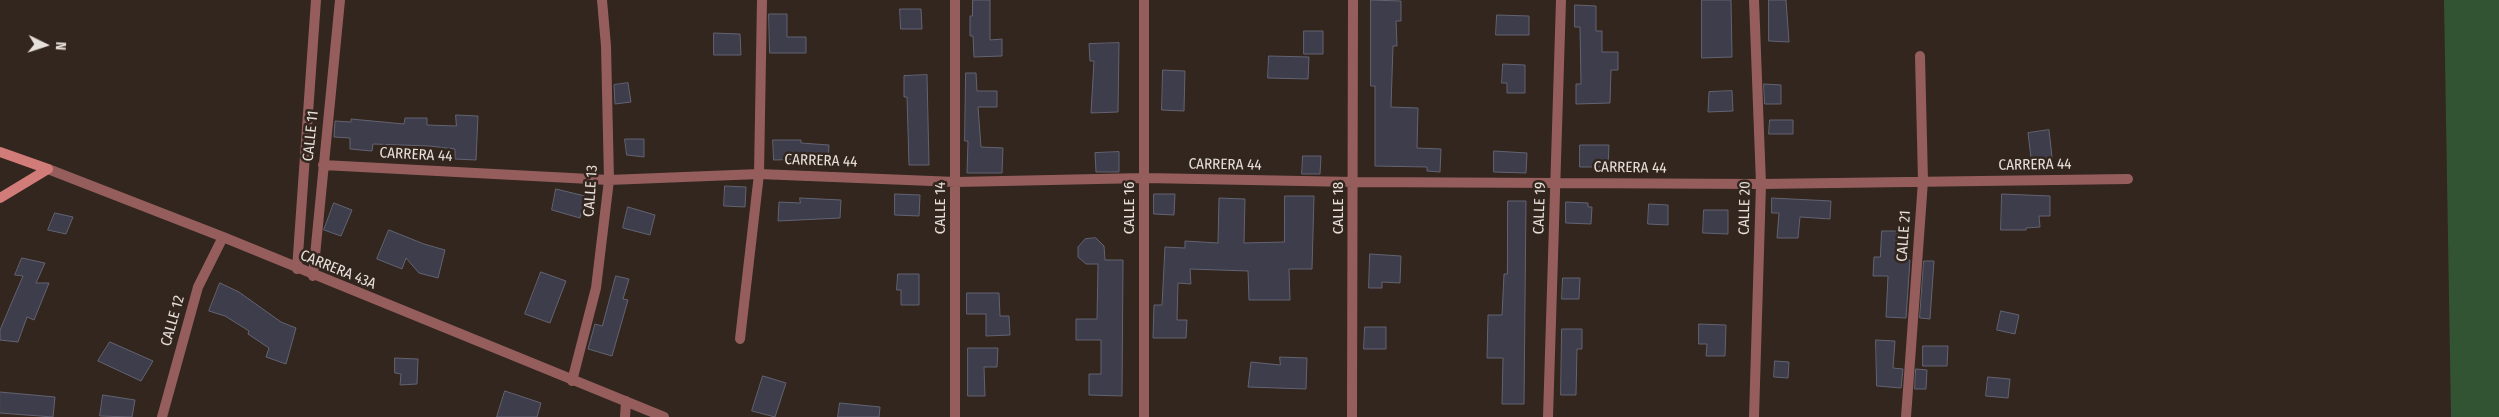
<!DOCTYPE html>
<html>
<head>
<meta charset="utf-8">
<style>
	body { margin:0 }
	#map { position:relative; width:2499px; height:417px; overflow:hidden; background:#32261e; font-family:"Fira Sans Condensed",sans-serif }
	canvas { display:block }
	.north { position:absolute; left:20px; top:20px; width:50px; height:50px; -webkit-text-stroke:4px #32261e; paint-order:stroke; rotate:94deg; font-size:14px; font-weight:700; line-height:20px; text-align:center; color:#e7dfd9 }
	.north::after { content:''; display:block; margin:auto; width:18px; height:22px; background:#e7dfd9; clip-path:polygon(50% 0,100% 100%,50% 72%,0 100%) }
</style>
</head>
<body>
<div id="map">
<canvas width="2499" height="417"></canvas>
<div class="north">N</div>
</div>
<script>
const context = document.querySelector('canvas').getContext('2d');
context.lineJoin = 'round';
function fill(path, color) { context.fillStyle = color; context.fill(path, 'evenodd'); }
function stroke(path, color, width, dash) { context.strokeStyle = color; context.lineWidth = width; context.lineCap = dash ? 'butt' : 'round'; context.setLineDash(dash || []); context.stroke(path); }
function write(font, color, halo, rows, align = 'center') {
  context.font = font + ' "Fira Sans Condensed",sans-serif'; context.lineWidth = 5; context.setLineDash([]); context.textBaseline = 'middle'; context.strokeStyle = halo; context.fillStyle = color; for (const [text, x, y, turn = 0] of rows) {
    context.save(); context.translate(x, y); context.rotate((+turn || 0) * Math.PI / 180); context.textAlign = isNaN(turn) ? turn : align; if (halo) context.strokeText(text, 0, 0); context.fillText(text, 0, 0); context.restore();
  }
}
fill(new Path2D(`
	M2444,0h55v417h-48z`), '#335432');
const building = new Path2D(`
	M973,0h17v40l12,-1v17l-28,1 -1,-21h-3v-20h2z
	M1371,0l30,1v20h-5l1,25h-4l-2,61 27,1 -1,40 24,1 -1,23 -13,-1v-4l-52,-1v-80h-4z
	M1702,0h29l1,57 -30,1z
	M1769,0h17l3,42 -20,-1z
	M1575,5l21,1v25h6v21h16v18h-7l-1,33 -34,1v-20h5l-1,-57h-5z
	M900,9h21l1,20h-21z
	M769,14h18v23h19v16h-36z
	M1497,15l32,1v19h-33z
	M1304,31h19v23h-19z
	M714,33l26,1 1,21h-27z
	M1119,43l-1,69 -27,1 3,-52h-4l-1,-17z
	M1269,56l40,1 -1,22 -40,-1z
	M1503,64l22,1v28h-18v-10h-5z
	M1163,70l22,1 -1,40 -22,-1z
	M966,73h10l1,18h20v16h-19l3,40 22,1 -1,25h-35l1,-32h-3z
	M927,75l2,90h-20l-2,-68h-3v-21z
	M628,83l3,19 -16,2 -1,-19z
	M1764,84l17,1v19h-16z
	M1732,91l1,20 -25,1 1,-20z
	M456,115l22,1 -2,44 -21,-1v-10l-26,-3 -56,-2 -1,7 -22,-2v-11l-16,-1 1,-16 16,1v-3l53,5 1,-6h22v7l29,1z
	M1770,120h23v14h-24z
	M2049,130l4,36h-21l-4,-33z
	M625,139h19v18l-17,-2z
	M773,140h28v3l28,2 -1,20 -15,-1 1,-5 -40,1z
	M1580,145h29l-1,22h-28z
	M1494,151l33,2 -1,20 -32,-1z
	M1119,152v20h-23l-1,-19z
	M1303,156h18l-1,18h-18z
	M725,186l21,1 -1,20 -21,-1z
	M556,189l29,7 -5,22 -28,-8z
	M895,194l25,1 -1,21 -24,-1z
	M1154,194h21l-1,21 -20,-1z
	M2002,194l48,2v20h-11l1,11 -14,1v2h-25z
	M1285,196h29l-2,73h-23l1,31h-41l-1,-29 -58,-2 1,15 -13,-1 -1,37h10l-1,18h-33l1,-33h8l3,-58 20,1v-7l33,2 1,-45 26,1 -1,44 40,-1z
	M800,198l41,2 -1,18 -62,3 1,-19 21,1z
	M1772,198l59,3 -1,18 -30,-2 -2,21h-21l2,-25h-7z
	M1508,201h18l-2,203h-22l1,-46h-16l1,-43h14l2,-41h3z
	M1566,202l22,1v4h4l-1,17 -25,-1z
	M334,203l18,7 -11,26 -17,-6z
	M1649,204l19,1v20l-20,-1z
	M628,207l27,8 -5,20 -27,-7z
	M1704,210h24v24l-25,-1z
	M55,213l18,4 -7,17 -18,-4z
	M389,230l35,14 21,6 -7,28 -19,-5 -13,-15 -4,11 -25,-10z
	M1882,231h16l-3,27 15,2 -4,58 -20,-1 2,-41h-15l1,-19h6z
	M1096,238l8,8 1,14h18l-1,136 -33,-1v-21h12v-34h-25v-21h21l1,-55h-12l-8,-7v-10l7,-8z
	M1370,254l31,2 -1,27 -18,-1v6h-13z
	M22,258l23,5 -9,20h13l-15,37 -7,-3 -9,25 -18,-2v-10l23,-54 -8,-1z
	M1924,261h10l-4,58 -10,-1z
	M541,272l25,9 -16,42 -25,-9z
	M898,274h21v31h-18v-15h-4z
	M616,276l13,3 -6,20 5,1 -16,56 -24,-7 7,-25 7,2z
	M1563,278h17l-1,21h-17z
	M220,283l19,9 42,30 15,6 -10,36 -20,-7 3,-9 -21,-14 1,-3 -24,-15 -16,-5z
	M967,293h32l1,23h9l1,19 -24,1v-22h-19z
	M2001,311l18,4 -4,19 -18,-4z
	M1699,324l27,1 -1,31h-19l1,-12h-8z
	M1365,327h21v22h-22z
	M1562,329h20v20h-5l-1,46h-15z
	M1876,340l19,1 -2,27 10,1 -2,19 -24,-2z
	M110,342l43,19 -12,20 -43,-20z
	M1923,346h25l-1,20h-24z
	M968,348h30l-1,19h-13l1,29h-17z
	M1280,357l27,1 -1,31 -58,-2 3,-25 29,3z
	M395,358l23,1 -1,25 -17,1 1,-11 -6,-1z
	M1775,361l14,1 -1,16 -14,-1z
	M1916,369l11,1 -1,19h-11z
	M763,376l23,7 -11,34 -23,-6z
	M1988,377l22,2 -2,19 -22,-2z
	M505,391l36,12 -4,14h-40z
	M0,392l55,5 -2,20 -53,-4z
	M103,395l32,5 -3,17 -32,-1z
	M840,403l40,4 -1,10h-41z`);
fill(building, '#3d3d4b');
stroke(building, '#636372', 1);
stroke(new Path2D(`
	M1144,0v417
	M323,165l286,15 150,-6 197,8 189,-4 209,4 407,2 367,-5
	M48,169l175,68 441,180
	M297,269l19,-269
	M313,276l27,-276
	M740,339l19,-165 3,-174
	M572,381l24,-93 13,-108 -3,-134 -4,-46
	M162,417l36,-130 25,-50
	M625,417l1,-16
	M955,417v-417
	M1352,417l1,-417
	M1548,417l13,-417
	M1754,417l7,-233 -7,-184
	M1906,417l17,-236 -3,-125`), '#955e5d', 10);
stroke(new Path2D(`
	M0,152l48,17
	M0,198l48,-29`), '#d27c7a', 10);
write('15px', '#e7dfd9', '#32261e', [
	["CALLE 11",311,136,-84],
	["CARRERA 44",416,155,3],
	["CARRERA 44",821,161,2],
	["CARRERA 44",1225,165,1],
	["CARRERA 44",2035,165,-1],
	["CARRERA 44",1630,168,1],
	["CALLE 13",591,191,-86],
	["CALLE 14",941,208,-90],
	["CALLE 16",1130,208,-90],
	["CALLE 18",1339,208,-90],
	["CALLE 19",1540,208,-88],
	["CALLE 20",1745,208,-89],
	["CALLE 21",1904,236,-86],
	["CARRERA 43A",338,270,22],
	["CALLE 12",173,321,-74]
]);
</script>
</body>
</html>
